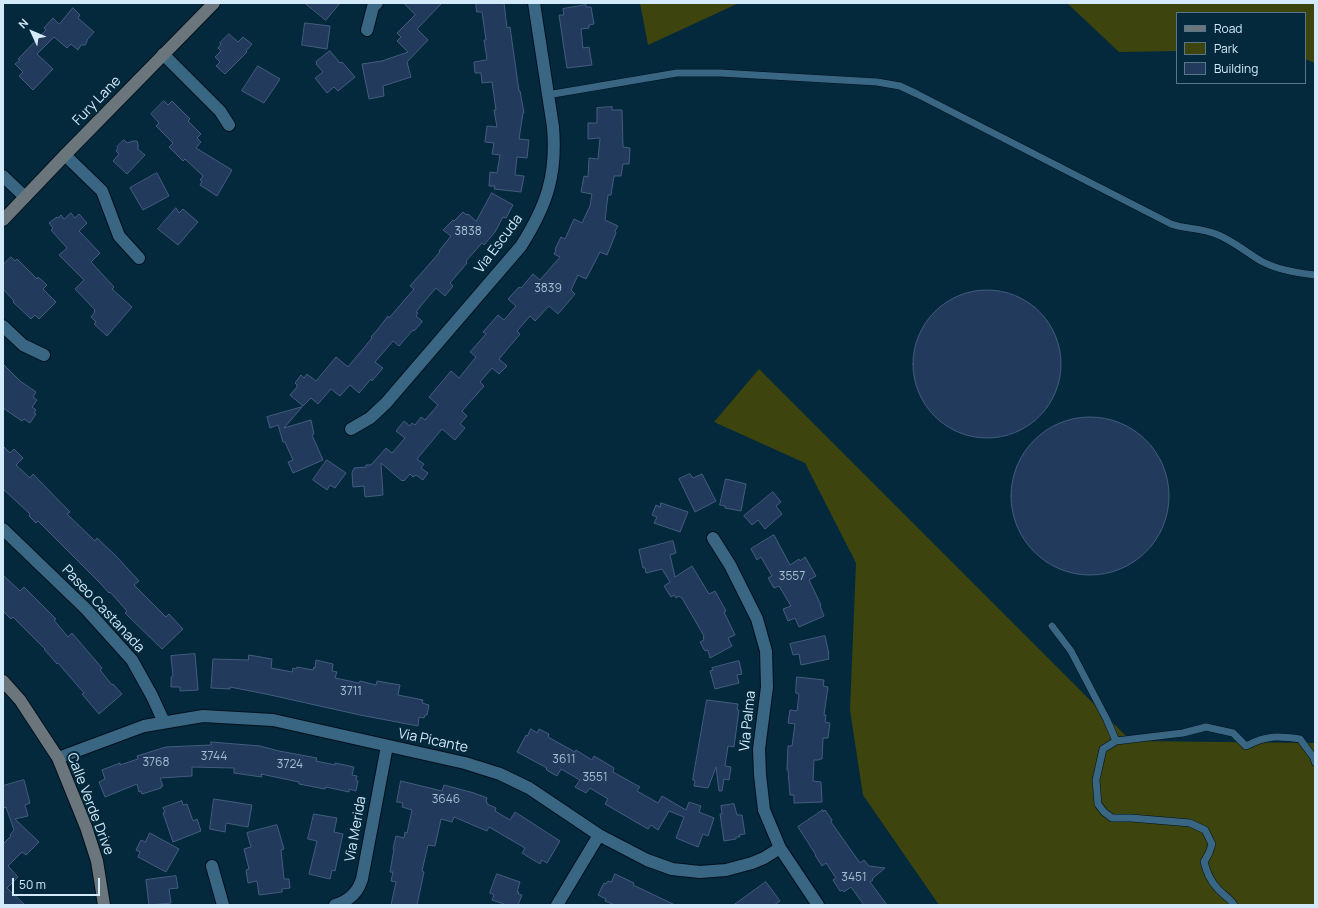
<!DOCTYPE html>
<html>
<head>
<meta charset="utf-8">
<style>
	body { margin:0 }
	#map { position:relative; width:1318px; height:908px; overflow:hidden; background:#05293c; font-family:Manrope,sans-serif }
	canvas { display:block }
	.frame { position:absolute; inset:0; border:4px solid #d2eaf9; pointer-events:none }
	.legend { position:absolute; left:1176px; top:12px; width:130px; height:72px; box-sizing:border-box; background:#05293c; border:1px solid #577688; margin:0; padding:5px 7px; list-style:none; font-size:12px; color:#d2eaf9 }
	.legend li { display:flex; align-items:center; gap:8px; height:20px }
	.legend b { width:20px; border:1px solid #577688 }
	.north { position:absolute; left:12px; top:12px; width:40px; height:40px; -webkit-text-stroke:3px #05293c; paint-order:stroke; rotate:314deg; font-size:11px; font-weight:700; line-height:16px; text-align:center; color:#d2eaf9 }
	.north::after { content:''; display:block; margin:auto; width:14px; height:18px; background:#d2eaf9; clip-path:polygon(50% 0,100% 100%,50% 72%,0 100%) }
	.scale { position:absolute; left:12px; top:878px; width:88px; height:18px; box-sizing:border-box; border:2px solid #d2eaf9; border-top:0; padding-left:5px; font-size:12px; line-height:14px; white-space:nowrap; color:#d2eaf9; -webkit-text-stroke:3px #05293c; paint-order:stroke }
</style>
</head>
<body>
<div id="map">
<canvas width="1318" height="908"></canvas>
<div class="frame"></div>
<ul class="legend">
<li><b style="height:5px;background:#6a767b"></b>Road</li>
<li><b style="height:11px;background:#3d440e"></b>Park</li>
<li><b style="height:11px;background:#223a5c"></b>Building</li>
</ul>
<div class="north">N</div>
<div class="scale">50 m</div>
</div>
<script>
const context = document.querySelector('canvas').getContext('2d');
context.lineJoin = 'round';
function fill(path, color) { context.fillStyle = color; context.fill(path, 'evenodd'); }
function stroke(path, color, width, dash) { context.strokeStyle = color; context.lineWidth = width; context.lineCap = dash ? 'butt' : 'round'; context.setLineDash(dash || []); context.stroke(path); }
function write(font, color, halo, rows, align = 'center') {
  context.font = font + ' Manrope,sans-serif'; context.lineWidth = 4; context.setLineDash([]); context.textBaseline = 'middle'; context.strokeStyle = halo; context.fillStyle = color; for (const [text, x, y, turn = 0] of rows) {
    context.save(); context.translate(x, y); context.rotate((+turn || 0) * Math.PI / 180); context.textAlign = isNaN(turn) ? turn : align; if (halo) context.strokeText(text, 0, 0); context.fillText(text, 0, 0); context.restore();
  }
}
fill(new Path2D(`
	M640,3h99l-91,42z
	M1067,3h248v60l-10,-4v-46h-128v38l-58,1z
	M759,369l372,372 184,2v162h-376l-76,-110 -13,-85 6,-147 -51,-100 -91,-41z`), '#3d440e');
const building = new Path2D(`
	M305,3h35l-14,17z
	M404,3h38l-25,26 11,11 -21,22 4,15 -28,9 1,10 -15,3 -7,-35 20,-3 26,-9 -11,-11 4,-4 -4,-4 18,-18z
	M476,3h28l3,25 3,-1 9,64h1l4,22h-1l-4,26 10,1 -2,18 -10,-1 -2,18 9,1 -3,16 -27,-3 1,-3h-6l1,-14 7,1 3,-18 -8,-1 2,-11 -9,-1 2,-16 10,1 -3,-17h2l-4,-28 -10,1 -1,-10h-6l-1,-11 12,-2 1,-1 -3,-19h2l-4,-28h-5z
	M586,5v2h5l3,17 -5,1v3l-8,1 2,19 6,-1 3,18 -25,3 -8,-53h5l-1,-6z
	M73,8l7,7 -2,3 16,14 -7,8v2l-2,3h-4l-3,5 -7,-6 -4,4 -13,-11 -17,17 16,15 -20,21 -14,-14 4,-4 -8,-8 5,-4 -2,-1 28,-29 -2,-2 9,-10 6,6z
	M305,23l25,3 -3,23 -25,-4z
	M229,34l9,8 5,-5 9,7 -6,7 1,1 -22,22 -9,-8 4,-4 -5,-5 6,-6 -3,-3 3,-4 -1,-1z
	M330,51l10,12 2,-1 13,15 -17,14 -4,-4 -7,6 -12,-15 8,-6 -7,-8 1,-1 -1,-1z
	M258,66l22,13 -16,24 -22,-12z
	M164,101l4,4 4,-4 18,18 -2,2 13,13 -4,4 4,4 -5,6 36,22 -15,26 -17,-11 2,-4 -2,-1 3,-4 -18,-17 -2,2 -14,-14 4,-4 -17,-17 3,-3 -8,-9z
	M612,107v3h10l1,37 7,1 -1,16h-6l-2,12h-7l-3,19h-3l-3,25 13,6 -3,5 1,2 -9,22 -7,-3 -14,27 -8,-4 -7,15 4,4 -17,20 -9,-8 -14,15 -5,-5 -13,15 3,3 -21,25 8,7 -8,8 -7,-6 -12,14 4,4 -22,25 5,5 -7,8 5,4 -10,12 -13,-11 -25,30 7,5 -3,4 7,5 -5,7 -7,-5 -3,2 -3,-3 -6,7 -1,-1 -1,1 -21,-18 2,32 -18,2 -1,-11 -11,1 -1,-14 2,-5 12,-1v-2h5l15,-17 6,5 13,-15 -9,-7 8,-10 6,5 2,-3 3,2 6,-8 4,3 13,-15 -9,-8 22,-26 8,7 17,-21 -6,-5 16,-18 -3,-2 15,-17 6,5 12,-14 -8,-7 11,-12 2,1 12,-14 7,6 20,-23 -6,-3 2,-4 -1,-1 6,-12 4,2 9,-20 8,4 8,-17 2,-12 -11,-2 3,-16 4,1 1,-19 9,1 2,-21 -12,1v-16h9v-15z
	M124,140l3,3 6,-2h4l1,3v5l7,6 -18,19 -14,-13 6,-7 -3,-3 2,-3 -1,-1z
	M157,173l12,23 -26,14 -13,-22z
	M492,193l21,12 -7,13 -3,-1 -8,15 -11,13 -2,-2 -16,18 1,2 -17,20 3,3 -8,10 -9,-8 -13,15 -7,9 2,1 -2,3 6,5v1l-8,9 -1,-1 -14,16 -6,-5 -18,21 8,6 -11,13 -1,-2 -12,14 -9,-8 -10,11 -9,-7 -13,15 -7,-6 -8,8 -13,-11 7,-8v-2l-2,-2 6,-8 3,3 3,-4 9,7 20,-24 12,10 24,-29 -1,-1 7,-8 10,-13 1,2 25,-29 -4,-3 30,-34 -1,-1 12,-15 -8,-6 10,-10 1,1 9,-9 4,3 1,-1 8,7z
	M176,208l3,5 4,-4 15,13 -20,23 -20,-16z
	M71,213l4,5 4,-4 8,9 -8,8 21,22 -9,9 23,25 -2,2 20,18 -25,29 -13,-12 2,-2 -5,-5 4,-5 -1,-1 1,-1 -20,-21 9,-9 -25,-25 8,-7 -16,-18 2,-2 -4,-5 8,-6 1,1 3,-3 3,4z
	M11,257l4,4 2,-2 20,20 1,-2 9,8 -4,4 13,13 -17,17 -4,-4 -4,4 -18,-17 1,-1 -11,-12v-24z
	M913 364a74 74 0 1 1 148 0a74 74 0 1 1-148 0Z
	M3,364l17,17 16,11 -3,5 4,3 -5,7 4,3 -2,3 2,1 -6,9 -6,-4 -2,2 -19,-13z
	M302,407l-18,21 27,-8 3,14 -2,1 11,25 -30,13 -5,-11 5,-2 -8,-18h-2l-5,-17 -8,3 -3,-11z
	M1011 496a79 79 0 1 1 158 0a79 79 0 1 1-158 0Z
	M3,446l7,7 4,-4 9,9 -7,7 14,13 3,-4 37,38 -3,2 28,27 2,-3 19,18 23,25 -5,4 32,32 3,-3 14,15 -21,20 -37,-36 2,-2 -17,-19 -1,1 -9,-10 -62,-62 -2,2 -7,-7 1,-2 -27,-25z
	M327,460l19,13 -11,15 -5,-3 -3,5 -14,-10z
	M690,474l3,4 9,-4 14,27 -21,11 -16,-33z
	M726,479l20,5 -5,27 -16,-3v-2l-5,-1z
	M773,492l8,10 -5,4 6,8 -17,15 -7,-9 -6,5 -8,-9z
	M661,503l27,9 -8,20 -26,-9 3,-6 -5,-2 4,-10 4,2z
	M774,535l16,30 9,-6 1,2 5,-4 11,19 -7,4 12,25 -1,1 4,10 -25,11 -4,-9 -7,3 -5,-12 8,-3 -12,-20 -5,2 -6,-10 4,-2 -11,-19 -4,3 -6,-11z
	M673,541l3,12 -6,2 5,22 17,-11 17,28 6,-3 11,20 -2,1 11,23 -7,3 4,8 -22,12 -2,-8 -3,1 -5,-9 4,-2 -1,-3 1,-1 -22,-38 -3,-2 -3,2 -2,-3 -3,2 -7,-11 6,-4 -8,-13 -16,4 -1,-5h-2l-4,-18z
	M3,575l17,16 4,-4 32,32 -2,1 14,17 4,-4 30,35 -2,2 12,15 1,-1 9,10 -23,20 -17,-20 2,-1 -26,-30 -1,1 -13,-15h1l-32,-32 -2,2 -8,-8z
	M825,636l4,18h-1l1,5 -28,6 -2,-11 -6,1 -3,-11z
	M195,654l3,36 -18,1v-4h-9v-10l2,-1 -2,-20z
	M249,655l23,4 -1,9 21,4 1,-4 3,1 1,-2 16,3 1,-3 1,1 1,-8 17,4 -1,7 5,1 -2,6 24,5 1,-2 16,4 1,-4 23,4 -2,10 25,5 -1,3 7,2 -2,10h-2l-1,3 -5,-1 -1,9 -58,-11 -94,-21 -36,-7v2l-19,-1 2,-29 35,1z
	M739,661l3,13 -5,1 2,8 -24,6 -5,-18 3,-1 -1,-2z
	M797,677l27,3 -1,6 5,1 -4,28h2l-1,7 5,1 -2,15h-5l-1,21h-2l-1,1h-5l-1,21 8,1 1,20 -28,1v-8h-4l-2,-25h-1l1,-24h4l3,-22 -7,-1 2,-13 7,1 2,-17 -3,-1z
	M707,700l31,4 -1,6h2l-5,37 -6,-1 -3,20 6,1 -2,13 -5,-1 -2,12h-3l-3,-24 -8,21 -14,-2 1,-5 -2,-1z
	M531,729l6,4 2,-4 10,5 -1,3 27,15 1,-2 16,10 2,-4 20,12 -1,4 27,15 -3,4 21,12 4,-7 24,14 3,-8 12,4 -2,6 15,6 -6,18 -5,-2 -5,13 -22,-9 8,-21 -15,-6 -11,19 -7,-5 -3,4 -43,-25 3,-5 -18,-11 -4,5 -11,-6 5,-7 -19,-11 -4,7 -9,-5 -2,-2 1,-1 -30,-16 9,-17 1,1z
	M211,742l49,4 19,5 38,7 -1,3 19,4v-2l19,4 -2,8 5,1 -1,4 2,1 -2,10 -7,-2v3l-23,-5 -1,2 -26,-5v-2l-38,-8 1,3 -28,-4v-5l-42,-1v9l-32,2 3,8h-2v2l-19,6 -1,-3 -2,1 -2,-8 -32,13 -6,-15 6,-3 -3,-9 18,-7v2l18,-6 -1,-3 29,-9 45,-2z
	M24,780l6,23 -5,2 3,11 -13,3 24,23 -13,13 -4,-3 -14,14 10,11 -11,11 18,17h-22v-61l8,-8 -1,-1 4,-5 -8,-23 -3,1v-22z
	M401,781l41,10 2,-6 30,8 13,5 -1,4h1v2l9,4 -1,3 15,9 5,-8 45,29 -13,22 -5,-3 -2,4 -18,-11 3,-5 -36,-21 -2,4 -33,-14 -2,5 -11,-3 -6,27 -7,-1 -6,26 2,1 -7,33h-26l5,-23 -5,-1 2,-9h-3l4,-23h-1l3,-13 8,2 1,-6 2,1 5,-23 -10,-3 1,-4 -6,-1z
	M214,799l38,6 -4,22 -22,-4 -1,9 -15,-3z
	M182,801l1,4 4,-1 6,17 4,-2 4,12 -28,11 -10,-29 2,-1 -2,-4z
	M734,804l3,11h5l3,19 -6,1 1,2h-4v2l-12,2 -4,-27h2l-1,-8z
	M823,810v2l2,-2 7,10 -1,2 29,41 4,-3 5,6 16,2 -13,11 1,1 -3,2 17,23h-23l-13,-18 -7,5 -2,-2 -2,1 -7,-11 3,-2 -10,-15 -4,3 -7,-11h1l-18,-28z
	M314,814l23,4 -3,14 9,2 -8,37 -3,-1 -2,9 -21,-5 8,-33 -9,-2z
	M277,825l7,24 -3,1 3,29h5l1,9 -8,1v3l-23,3 -2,-14 -9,2 -2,-13 3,-1 -5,-20 7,-2 -4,-14z
	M150,833l29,16 -13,23 -28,-15 2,-5 -4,-2 5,-10 4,2z
	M497,874l23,8 -3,10h2l-1,2 4,1 -4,10h-11l-15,-5 2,-5 -4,-2z
	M615,874l19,9 -1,2 42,20h-60l-10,-4 1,-2 -8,-4 6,-12 2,1 2,-3 3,1z
	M176,876l2,12 -9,1 2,14 -22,2 -3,-25z
	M766,882l14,19 -6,4h-40z`);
fill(building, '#223a5c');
stroke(building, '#435c80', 1);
const lane = new Path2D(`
	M547,95l130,-22h43l157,9 23,4 17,8 254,130c14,5 30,4 45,10 16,6 30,18 45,27 16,9 36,12 54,14
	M1052,626l19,25 36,69 9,21 67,-8 23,-6 27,6 13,13c21,-11 32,-10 54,-7l14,19 1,4
	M1116,741l-13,8 -7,31 2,24 6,8 8,6h19l59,5 15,7 7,14 -3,9 -5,9c3,10 6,19 14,27 5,6 12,9 16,16`);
const street = new Path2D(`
	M367,30l6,-23 4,-4
	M163,54l57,57 9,14
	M65,155l37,36 17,45 20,22
	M3,176l22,21
	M3,326l20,19 21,10
	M351,429l19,-11 16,-15 135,-157c26,-41 36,-71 32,-119l-19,-124
	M3,529l83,80 46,51 20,36 12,26
	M713,538l17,27 27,54 9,32 1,36 -8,62 1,26 4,35 16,38 38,57
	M58,758l86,-32 59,-10 70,4 192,43 35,11 29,14 70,47 48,25 25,9 28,3 26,-2 26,-7 12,-5 16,-10
	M212,866l11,39
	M335,905c14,-4 23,-13 27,-26l25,-133
	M557,905l42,-70`);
const secondary = new Path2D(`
	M3,220l62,-65 149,-152
	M3,681l17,19 38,58 28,69 11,34 7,44`);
stroke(lane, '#00101d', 8);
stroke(street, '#00101d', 14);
stroke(secondary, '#00101d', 14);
stroke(lane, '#396682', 7);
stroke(street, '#396682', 12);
stroke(secondary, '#6a767b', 12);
write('12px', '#a6bed2', null, [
	["3838",468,232],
	["3839",548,289],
	["3557",792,577],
	["3711",351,692],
	["3744",214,757],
	["3611",564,760],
	["3768",156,763],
	["3724",290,765],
	["3551",595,778],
	["3646",446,800],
	["3451",854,878]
]);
write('14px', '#d2eaf9', '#05293c', [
	["Fury Lane",97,101,-46],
	["Via Escuda",499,244,-53],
	["Paseo Castanada",103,609,47],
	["Via Palma",748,721,-84],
	["Via Picante",433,741,12],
	["Calle Verde Drive",90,804,69],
	["Via Merida",356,829,-80]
]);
</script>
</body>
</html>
